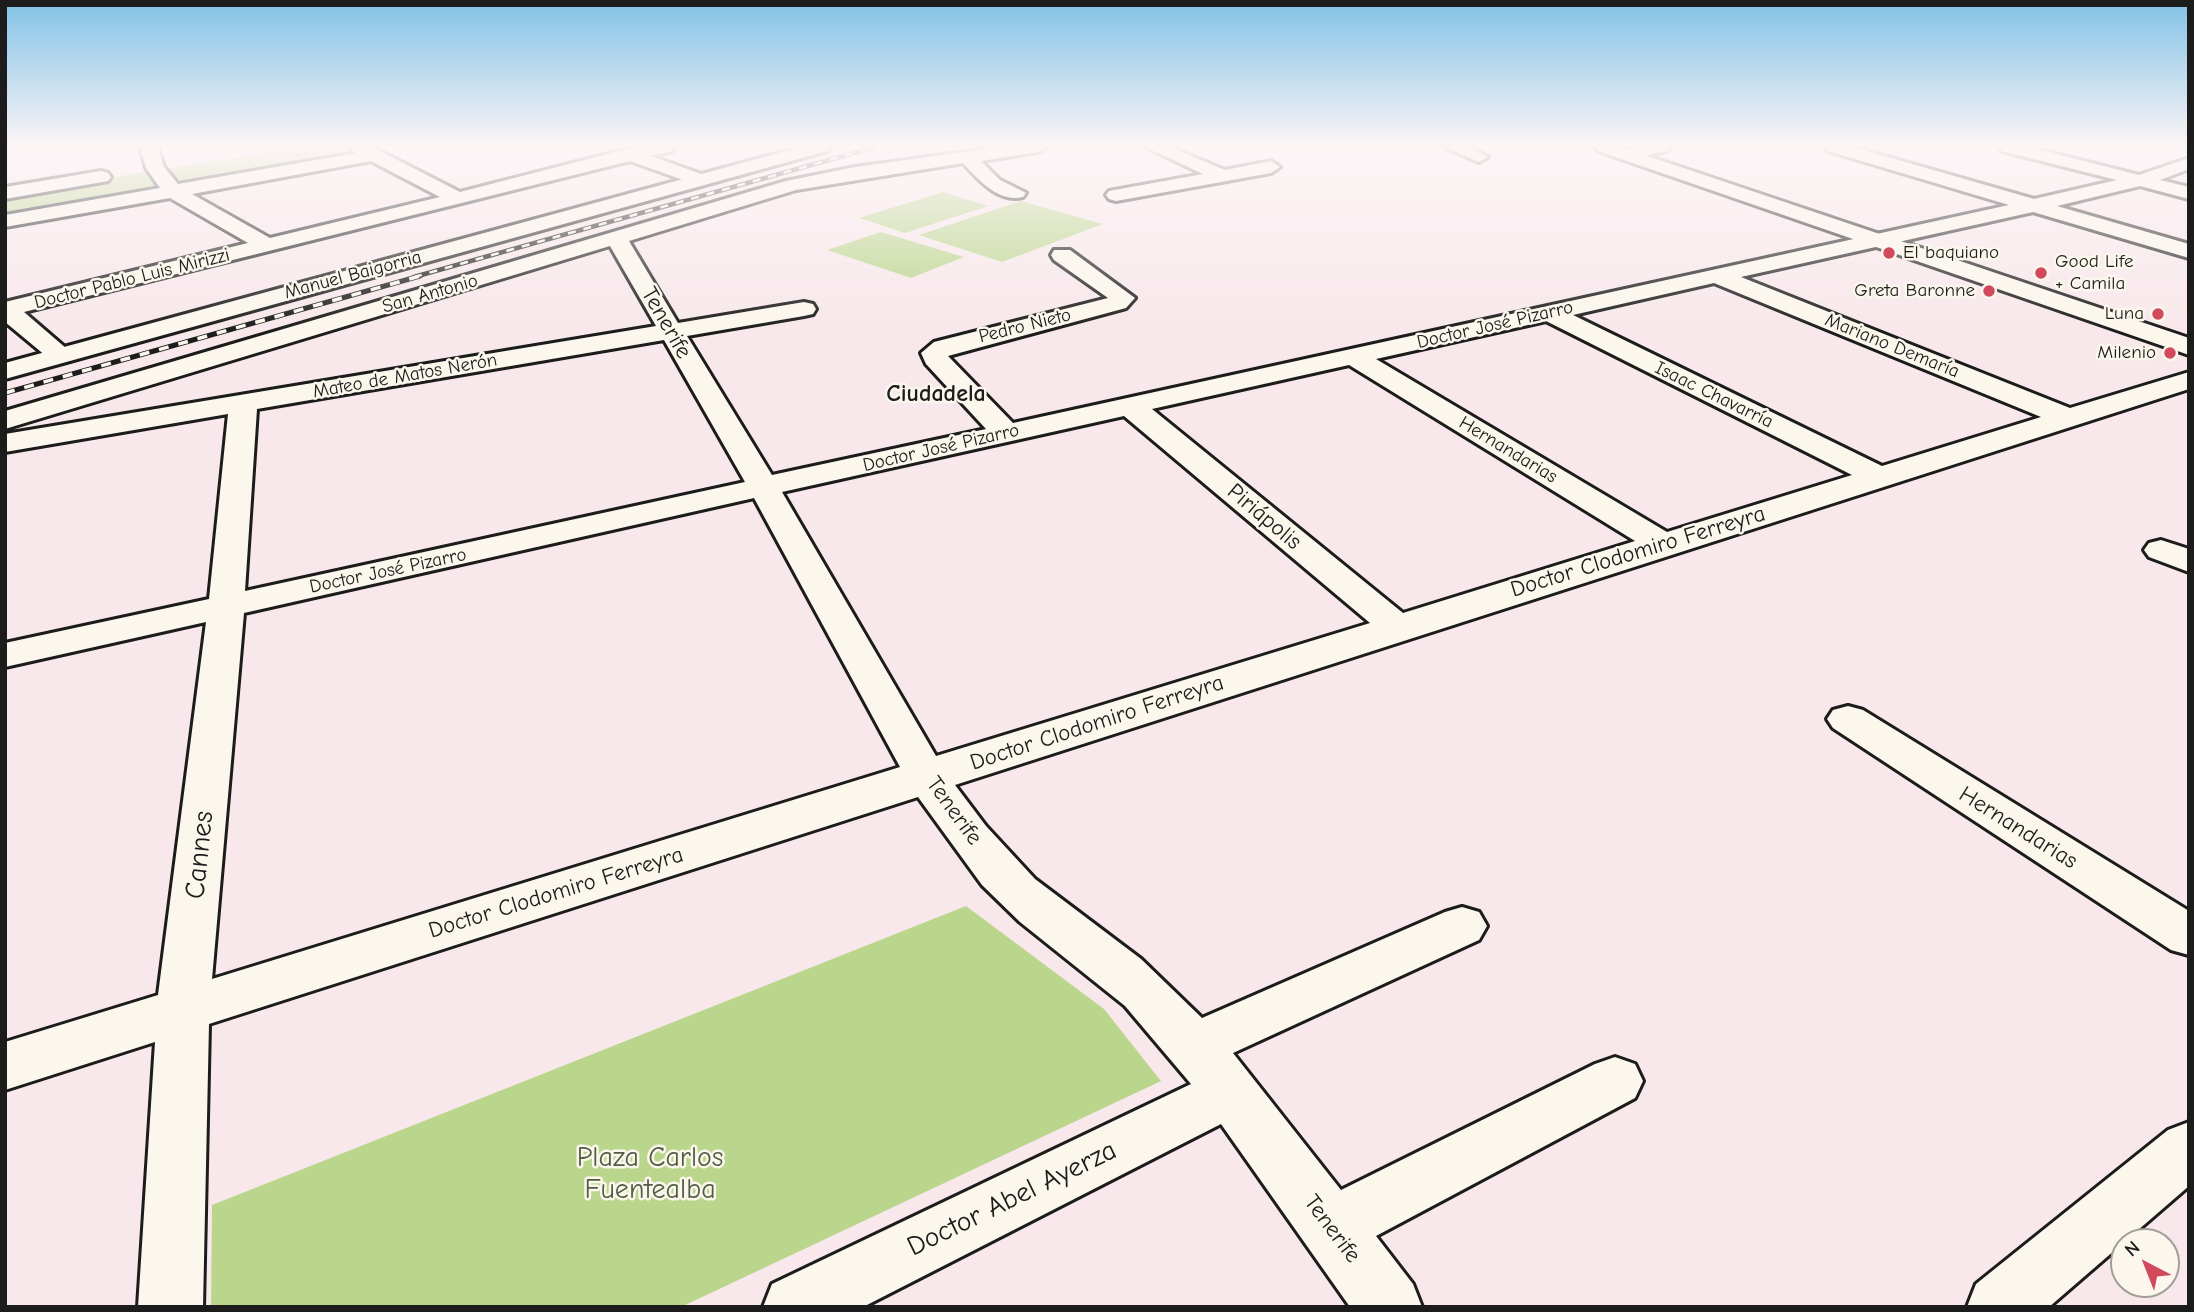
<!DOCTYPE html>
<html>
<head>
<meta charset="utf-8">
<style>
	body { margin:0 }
	#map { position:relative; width:2194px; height:1312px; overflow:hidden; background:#f8e8eb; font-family:"Comic Neue",sans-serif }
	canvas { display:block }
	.frame { position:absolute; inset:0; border:7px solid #1c1c1c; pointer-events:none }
	.north { position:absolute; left:2110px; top:1228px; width:70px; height:70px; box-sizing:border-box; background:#fbf7ec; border:2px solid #a29f99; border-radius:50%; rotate:318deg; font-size:19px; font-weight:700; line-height:28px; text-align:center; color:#1c1c1c }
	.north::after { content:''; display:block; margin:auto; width:24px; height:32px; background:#d1495b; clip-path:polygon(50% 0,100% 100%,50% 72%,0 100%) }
</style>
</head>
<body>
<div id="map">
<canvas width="2194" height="1312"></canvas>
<div class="frame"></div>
<div class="north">N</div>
</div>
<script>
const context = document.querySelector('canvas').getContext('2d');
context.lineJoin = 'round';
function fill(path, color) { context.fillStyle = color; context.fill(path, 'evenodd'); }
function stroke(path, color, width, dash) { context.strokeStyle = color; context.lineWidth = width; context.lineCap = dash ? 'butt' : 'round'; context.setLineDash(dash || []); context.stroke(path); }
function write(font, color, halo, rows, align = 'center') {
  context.font = font + ' "Comic Neue",sans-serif'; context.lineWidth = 5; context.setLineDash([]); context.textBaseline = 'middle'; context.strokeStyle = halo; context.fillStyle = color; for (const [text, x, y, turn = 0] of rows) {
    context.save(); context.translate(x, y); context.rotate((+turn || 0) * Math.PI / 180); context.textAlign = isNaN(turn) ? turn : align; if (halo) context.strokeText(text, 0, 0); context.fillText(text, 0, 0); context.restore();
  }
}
fill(new Path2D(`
	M300,147h42l17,10 -180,31 -14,-19z
	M145,172l14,20 -154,27v-24z
	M943,192l45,14 -83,27 -46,-15z
	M1021,201l82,23 -101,38 -83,-27z
	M881,232l83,25 -53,21 -84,-28z
	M966,906l138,103 57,72 -480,226h-470l1,-102z`), '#bad68d');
const minor = new Path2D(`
	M140,147h18l6,20 14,17 178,-31 -7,-6h23l88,45 167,-43 48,-2 -3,4 -21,5 56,20 3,4 -10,6 -70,-25 -606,151 50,43 -4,6h-18l-47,-39v-20l243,-59 -78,-45 -165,29v-12l155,-27 -14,-20zM371,161l69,36 -170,41 -78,-44z
	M1000,147h47l-9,5 -57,9 19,19 26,13 -3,4c-25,6 -45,-18 -60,-34l-167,27 -167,51 49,82 126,-21 9,2 3,5 -3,5 -9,2 -117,20 85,139 214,-46 -60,-65 -5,-11 13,-11 174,-44 -54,-38 -3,-5 3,-5h16l65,48 -9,10 -178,48 65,67 996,-218 -181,-54 -3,-4h28l181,52 83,-19 -115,-29 -3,-4h30l110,28 50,-17v11l-29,11 29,7v12l-49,-13 -83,20 132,38v14l-156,-46 -292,65 329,131 119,-36v17l-1234,396 31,41 49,53 106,80 61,59 243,-106 17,-5 17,5 8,14 -8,14 -246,113 108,137 254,-126 20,-7 20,7 8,17 -8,17 -259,138 37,48 9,23h-72l-129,-183 -358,183h-100l9,-23 419,-200 -66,-78 -105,-84 -38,-37 -64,-88 -709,227 -6,283h-65l17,-265 -150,48v-48l153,-47 48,-373 -201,45v-24l204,-44 19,-185 -223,38v-18l651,-108 -46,-80 -605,183v-18l781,-230 69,-14zM1714,283l327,134 -159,49 -309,-151zM1546,321l306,154 -185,57 -291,-173zM664,340l81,142 -500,109 12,-182zM1349,365l286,176 -232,72 -251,-204zM1124,416l246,207 -434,133 -154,-264zM754,498l146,269 -688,212 32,-366z
	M1146,147h24l55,23 46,-9 9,6 -9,6 -155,28 -7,-2 -3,-4 3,-4 94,-17z
	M1445,147h25l18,10 -9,5z
	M1636,147h34l-3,4 -26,5 -9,-5z
	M101,171l7,2 3,4 -3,4 -103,18v-12z
	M2161,540l28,9v23l-40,-15 -5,-7 5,-7z
	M1848,706l15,4 326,201v44l-18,-5 -338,-222 -6,-9 6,-9z
	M2189,1122v64l-140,121h-82l9,-23 192,-154z`);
const major = new Path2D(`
	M801,147h29l-3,4 -822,228v-16z
	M1595,147h26l568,191v17l-591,-204z`);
stroke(minor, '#1c1c1c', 6);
stroke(major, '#1c1c1c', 6);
fill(minor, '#fbf7ec');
fill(major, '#fbf7ec');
const railFar1 = new Path2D(`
	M414,277l461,-130`);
const rail = new Path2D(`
	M5,393l415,-117`);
stroke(railFar1, '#1c1c1c', 4.5);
stroke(rail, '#1c1c1c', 5);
stroke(railFar1, '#fbf7ec', 2.5, [8]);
stroke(rail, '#fbf7ec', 3.5, [10]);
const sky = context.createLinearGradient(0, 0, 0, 331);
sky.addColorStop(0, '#81c2e7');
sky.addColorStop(0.44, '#fcf5f6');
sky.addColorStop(1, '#fcf5f600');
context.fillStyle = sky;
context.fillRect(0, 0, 2194, 331);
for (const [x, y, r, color] of [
	[1889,253,7,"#d1495b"],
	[2041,273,7,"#d1495b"],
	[1989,291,7,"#d1495b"],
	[2158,314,7,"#d1495b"],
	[2170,353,7,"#d1495b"]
]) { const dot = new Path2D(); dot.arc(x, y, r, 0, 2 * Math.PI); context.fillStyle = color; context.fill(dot); stroke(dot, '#fbf7ec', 2.5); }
write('19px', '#1c1c1c', '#fbf7ec', [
	["El baquiano",1903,253,"left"],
	["Good Life",2055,262,"left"],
	["+ Camila",2055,284,"left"],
	["Greta Baronne",1975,291],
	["Luna",2144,314],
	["Milenio",2156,353]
], 'right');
write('19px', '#1c1c1c', '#fbf7ec', [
	["Manuel Baigorria",353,275,-15],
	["Doctor Pablo Luis Mirizzi",132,279,-14],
	["San Antonio",430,294,-16],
	["Doctor José Pizarro",1495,325,-13],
	["Pedro Nieto",1025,326,-14],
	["Mariano Demaría",1892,346,22],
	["Mateo de Matos Nerón",405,376,-10],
	["Isaac Chavarría",1714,395,26],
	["Doctor José Pizarro",941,448,-13],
	["Hernandarias",1508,450,31],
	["Doctor José Pizarro",388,571,-12]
]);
write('23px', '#1c1c1c', '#fbf7ec', [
	["Tenerife",666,323,60],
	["Piriápolis",1264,517,40],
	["Doctor Clodomiro Ferreyra",1638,552,-17],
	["Doctor Clodomiro Ferreyra",1097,723,-18],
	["Tenerife",954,811,54],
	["Hernandarias",2018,828,32],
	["Doctor Clodomiro Ferreyra",556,893,-17],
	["Tenerife",1332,1229,53]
]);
write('bold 24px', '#1c1c1c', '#fbf7ec', [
	["Ciudadela",936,394]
]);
write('28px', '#1c1c1c', '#fbf7ec', [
	["Cannes",200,855,-84],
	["Doctor Abel Ayerza",1012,1199,-26]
]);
write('28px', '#535d44', '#fbf7ec', [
	["Plaza Carlos",650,1158],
	["Fuentealba",650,1190]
]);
</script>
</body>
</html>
